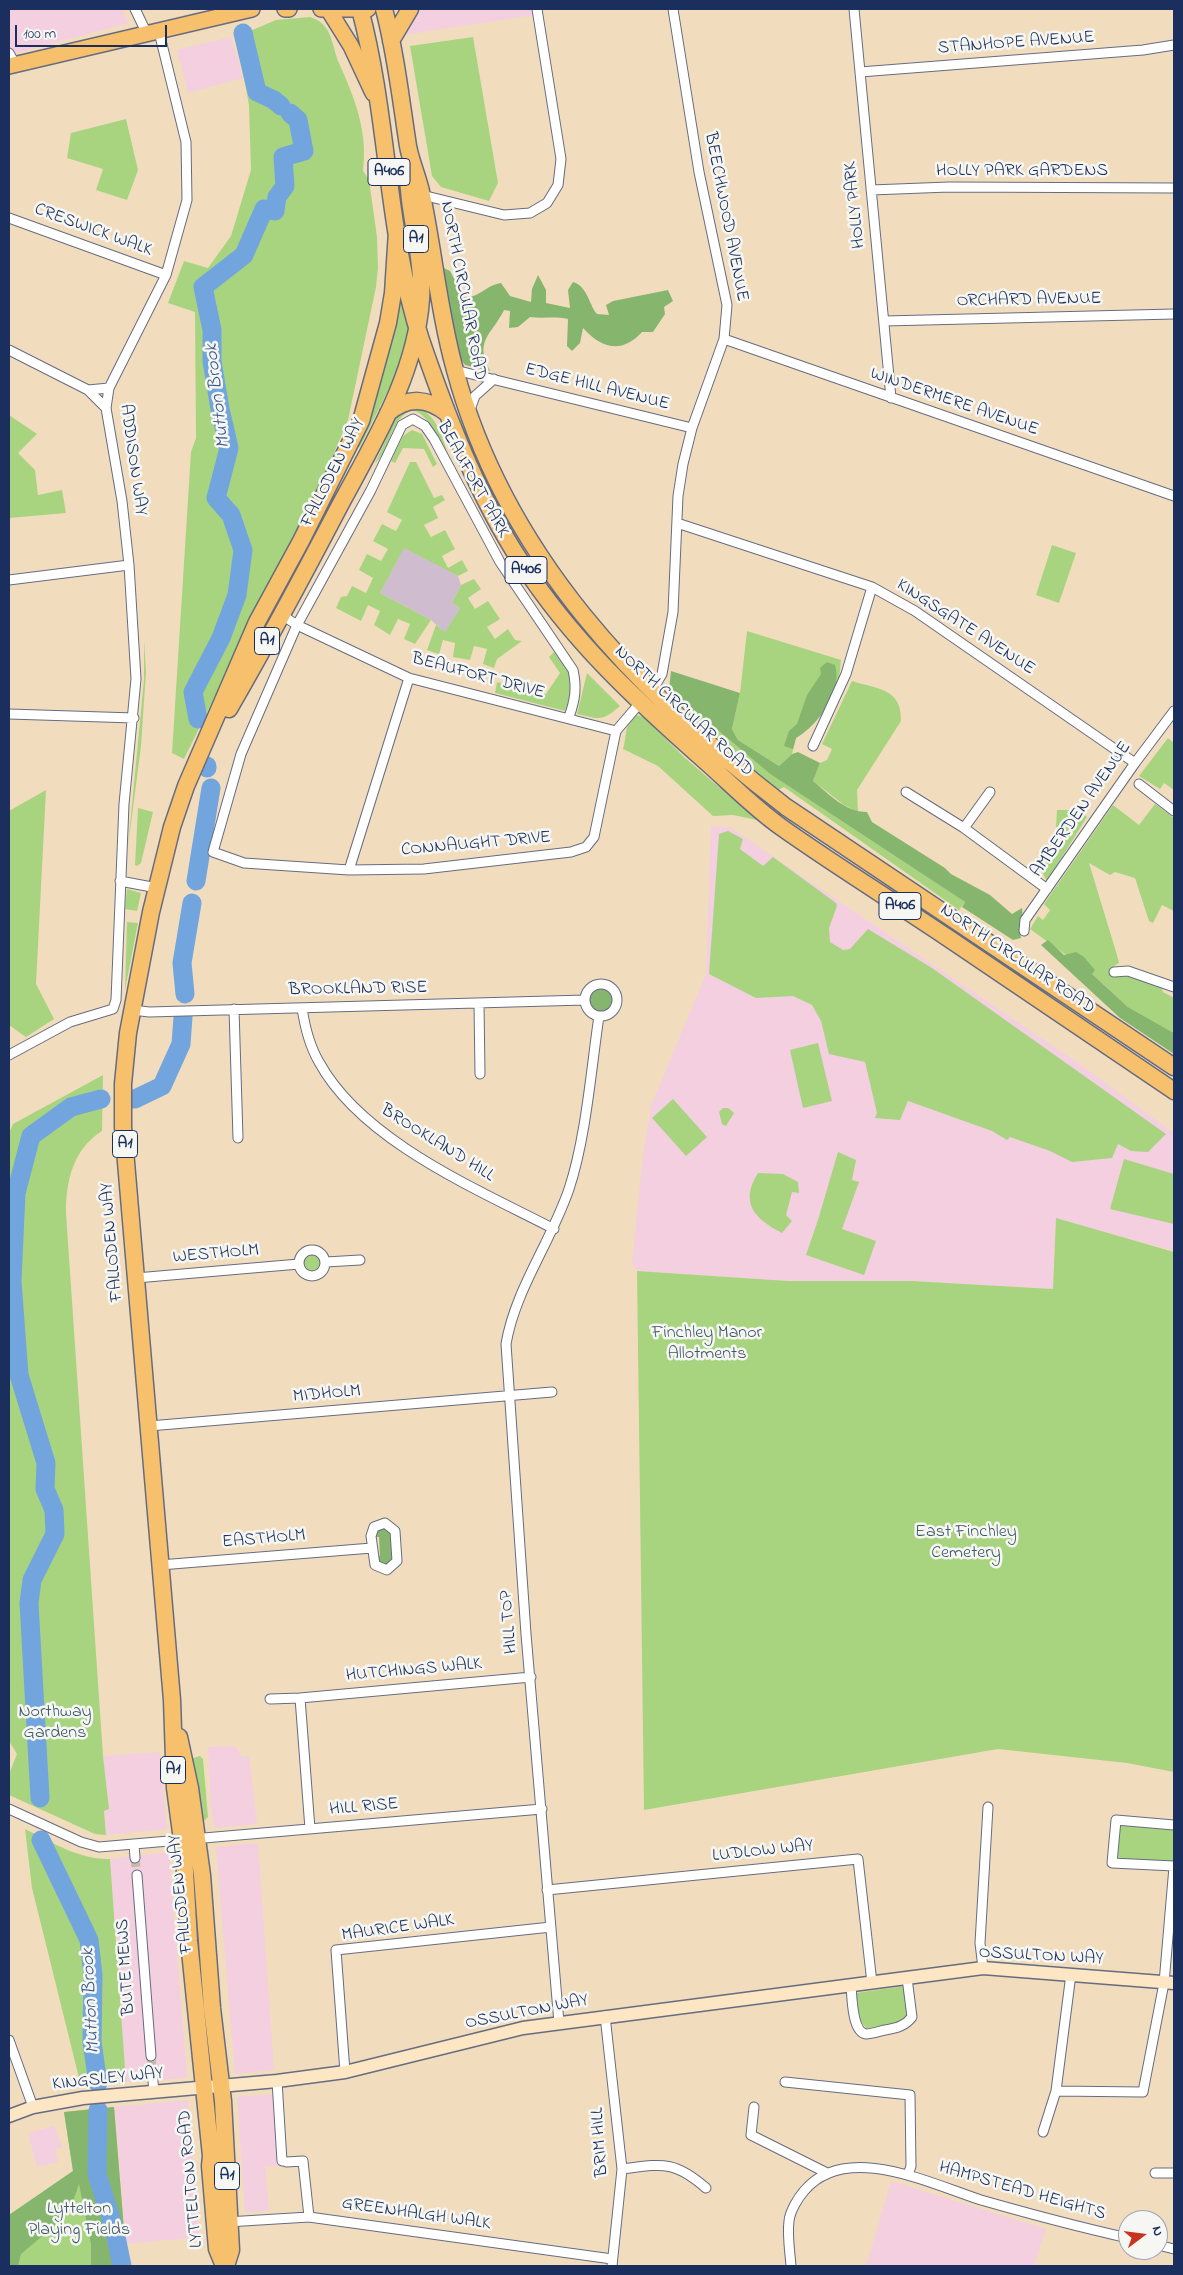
<!DOCTYPE html>
<html>
<head>
<meta charset="utf-8">
<style>
	body { margin:0 }
	#map { position:relative; width:1183px; height:2275px; overflow:hidden; background:#f1ddbe; font-family:"Indie Flower",sans-serif }
	canvas { display:block }
	.frame { position:absolute; inset:0; border:10px solid #1b2f5e; pointer-events:none }
	.north { position:absolute; left:1118px; top:2210px; width:50px; height:50px; box-sizing:border-box; background:#f6f6f2; border:1px solid #9ea6b7; border-radius:50%; rotate:75deg; font-size:14px; font-weight:700; line-height:20px; text-align:center; color:#1b2f5e }
	.north::after { content:''; display:block; margin:auto; width:18px; height:22px; background:#c8321e; clip-path:polygon(50% 0,100% 100%,50% 72%,0 100%) }
	.scale { position:absolute; left:15px; top:25px; width:152px; height:22px; box-sizing:border-box; border:2px solid #1b2f5e; border-top:0; padding-left:6px; font-size:15px; line-height:18px; white-space:nowrap; color:#1b2f5e; -webkit-text-stroke:4px #f6f6f2; paint-order:stroke }
</style>
</head>
<body>
<div id="map">
<canvas width="1183" height="2275"></canvas>
<div class="frame"></div>
<div class="north">N</div>
<div class="scale">100 m</div>
</div>
<script>
const context = document.querySelector('canvas').getContext('2d');
context.lineJoin = 'round';
function fill(path, color) { context.fillStyle = color; context.fill(path, 'evenodd'); }
function stroke(path, color, width, dash) { context.strokeStyle = color; context.lineWidth = width; context.lineCap = dash ? 'butt' : 'round'; context.setLineDash(dash || []); context.stroke(path); }
function write(font, color, halo, rows, align = 'center') {
  context.font = font + ' "Indie Flower",sans-serif'; context.lineWidth = 5; context.setLineDash([]); context.textBaseline = 'middle'; context.strokeStyle = halo; context.fillStyle = color; for (const [text, x, y, turn = 0] of rows) {
    context.save(); context.translate(x, y); context.rotate((+turn || 0) * Math.PI / 180); context.textAlign = isNaN(turn) ? turn : align; if (halo) context.strokeText(text, 0, 0); context.fillText(text, 0, 0); context.restore();
  }
}
fill(new Path2D(`
	M9,9h113l7,14 -120,32z
	M415,9h118l1,6 -131,20z
	M231,37l12,41 -55,15 -11,-43z
	M711,826l20,2 347,235 96,70v118l-118,-32 -3,70 -141,-8h-124l-151,-10 -5,-8 10,-100 9,-57 55,-132z
	M235,1746l7,11 7,-1 8,68 -42,4 -4,-19 -3,-62z
	M160,1752l7,77 -61,6 -2,-24 5,-2 -6,-53z
	M258,1843l16,227 -39,4 -19,-227z
	M169,1852l18,226 -61,4 -16,-223z
	M276,2094l4,72h-15l4,45 -24,1 -8,-115z
	M188,2100l11,137 -73,7 -12,-137z
	M54,2126l8,21 -7,2 3,13 -21,5 -9,-34z
	M891,2181l155,48 -12,37h-168z`), '#f3cfe0');
fill(new Path2D(`
	M404,547l54,29 3,9 -9,18 8,5 -15,25 -14,-13 -51,-27z`), '#cfbdcf');
fill(new Path2D(`
	M310,17c23,7 21,27 29,46 16,36 29,68 24,108l6,9 8,57 1,31 -2,19 -28,133 -38,89 -52,100 -74,150 -12,-6 19,-301 5,-14 -1,-126 -27,-9 16,-42 24,7 23,-32 20,-66 -2,-65 -13,-68 40,-17z
	M473,37l25,146 -9,18 -48,-14 -9,-11 -22,-130z
	M126,119l12,51 -11,30 -31,-10 7,-21 -36,-11 4,-25z
	M399,288l10,38 -10,42 -39,79h-3c22,-54 33,-101 42,-159z
	M416,406c23,10 26,33 35,56 -11,-7 -26,-75 -52,-42 -9,12 -14,36 -24,43l23,-49z
	M9,415l28,19 -19,19 17,17 3,25 24,-5 4,23 -57,5z
	M412,430l10,4 15,30 -4,3 -9,-18 -21,-1 -8,15 -4,-2 12,-25z
	M410,462h6l18,36 8,-3 3,5 -12,7 5,11 -14,7 7,12 14,-7 10,19 -13,7 6,12 14,-8 6,11 -10,5 -54,-28 -24,45 51,27 -16,24 -11,-5 6,-15 -12,-5 -8,16 -16,-10 6,-14 -12,-6 -7,16 -25,-13 5,-11 6,-1 5,-10 14,7 7,-15 -14,-8 8,-16 14,7 7,-12 -15,-8 9,-17 14,7 6,-11 -15,-8z
	M1052,545l24,8 -17,50 -23,-8z
	M474,579l7,10 -13,9 7,11 13,-8 12,18 -13,8 8,12 13,-10 7,11 7,1 -25,18 -3,9 -11,-4 4,-15 -13,-3 -4,14 -17,-3 2,-14 -12,-3 -4,14 -12,-4 9,-25 9,7 15,-24 -8,-5 9,-18z
	M747,631l94,29c-1,9 -1,20 -5,28 -8,20 -22,39 -40,50l-4,16 -13,12 -41,-26 -6,-11 8,-36z
	M144,640l2,32 -5,74 -13,101 16,-168z
	M554,652c21,27 22,27 11,59l-70,-18 2,-11 49,12 14,-21 -11,-16z
	M587,673l33,33c-18,16 -21,13 -43,8z
	M852,681c25,8 50,7 49,40l-44,69 1,22 -14,-7 -31,-24 7,-18 7,-3 5,-11 -10,-5z
	M669,689l101,85 195,128 -6,8 -175,-123 -6,3 -41,-33 -68,-62z
	M637,715l8,3 39,39 73,63 -24,-5 -20,1 -55,-50 -35,-17c4,-12 1,-28 14,-34z
	M1168,738l6,5v47l-10,-7 -4,6 -21,-13z
	M46,790l-10,194 18,35 -28,18 -17,-12v-214z
	M1155,804l19,14v93l-12,-6 -9,18 -4,-2 -14,-43 -20,-6 -5,3 -21,-12 28,92 2,8 -8,5 2,9 12,-2 36,12 2,5 11,6v35l-46,-26 -37,-34 -61,-44 8,-13 5,4 7,-10 -6,-6 69,-99 26,20z
	M138,808l15,4 -12,51 -4,3 -2,-1z
	M1057,810h21l9,7 -40,64 -8,-14 23,-36 -6,-4z
	M728,831l15,8 -3,10 23,17 10,-9 63,46 1,3 -8,22 1,14 13,8 7,-1 18,-20 64,39 234,166 -18,18 -17,-1 -13,-7 -6,14 -40,4 -22,-11 -40,-14 -3,3 -15,-9 -84,-30 -8,19 -25,-2 2,-5 -12,-51 -36,-8 -8,-33 -9,-16 -19,-9 -37,2 -47,-24 10,-140z
	M127,889l14,4 -4,18 -12,-2z
	M127,922l11,1 -13,67z
	M818,1043l14,58 -29,7 -13,-58z
	M103,1075l-1,56c-29,18 -36,50 -36,82l37,543 6,53 -5,2 2,24 -11,-1 -86,-39v-21l8,-20 -8,-13v-608l4,-9z
	M673,1099l34,38 -21,19 -34,-38z
	M723,1108h5l6,5 -8,13 -4,-2 -3,-12z
	M838,1152l18,8 -4,20 7,2 -17,47 34,12 -12,34 -58,-20 12,-35z
	M1124,1159l50,15v50l-64,-15z
	M758,1173l25,1 15,8 1,11 -7,-1 -6,23 6,6 -10,12c-27,-14 -43,-30 -24,-60z
	M1056,1218l118,34v520l-47,-9 -129,-14 -354,61 -7,-539 151,10h124l141,8z
	M303 1263a9 9 0 1 1 18 0a9 9 0 1 1-18 0Z
	M200,1756l3,3 5,58 -4,4 -14,-62z
	M1116,1820l58,5v42l-62,-4z
	M25,1829c27,13 54,31 85,30l16,223 -45,4 -49,-198z
	M905,1986l4,29 -7,7 -34,8 -8,-9 -4,-28z
	M114,2107l13,159h-118v-51l64,-44 -9,-59z`), '#a8d480');
fill(new Path2D(`
	M444,268l6,3 14,26c16,1 22,-12 37,-14l9,13 21,6 1,-13 6,-14 8,15v13l24,5 -2,-18 5,-8c15,5 15,21 24,32l12,1 -3,-10 7,-4 55,-11 5,11 -9,6 1,7 -12,18h-11c-20,22 -40,17 -59,-4l-3,15 -8,8 -5,-5 1,-27c-14,-3 -25,0 -38,-2l-12,10 -9,1 1,-17 -6,-1c-13,26 -30,30 -14,61l-25,-6c-13,-18 -17,-73 -21,-97z
	M827,662l8,3c8,27 -16,59 -39,73l-3,11 -9,-3 5,-15 8,-7 10,-29 14,-21 -1,-6z
	M671,671l69,22 -8,36 6,11 41,26 13,-12 6,-2 22,11 -7,18c16,13 32,31 54,31l5,10 73,46 6,6 39,21 22,19 10,-6c2,10 -4,18 -1,30l-8,2 -51,-33 3,-5 -195,-128 -101,-85z
	M1048,940l16,15 12,-3 8,5 11,13 -3,4 36,33 46,26v21l-54,-36 -79,-73z
	M590 1000a11 11 0 1 1 22 0a11 11 0 1 1-22 0Z
	M379,1527l11,2 4,32 -4,4 -10,1 -4,-10h4l-1,-19h-5z
	M114,2107l13,159h-36v-22l-12,-60 -8,23 -12,15 -38,32 -3,12h-9v-51l64,-44 -9,-59z`), '#86b66e');
stroke(new Path2D(`
	M243,33l14,59 17,8 7,6
	M198,719l-5,-27 28,-54 16,-43 6,-45 -12,-35 -15,-17 13,-50 -9,-39 -8,-48v-31l-9,-43 41,-32 20,-46 11,2 2,-14 8,-11 -2,-29 21,-6 -6,-31 -8,-7
	M207,766v2
	M196,881l15,-93
	M185,994l-3,-31 10,-60
	M135,1099l27,-13 19,-42 2,-27
	M40,1798l-11,-195 3,-23 23,-46 -1,-24 -9,-21 1,-26 -27,-88 -7,-94 4,-88 15,-57 40,-29 30,-8
	M41,1840l48,100 4,35 -1,67 6,41
	M98,2110l-1,64 18,58 7,34`), '#72a5de', 19);
stroke(new Path2D(`
	M135,1858l2,17
	M151,2056l1,16`), '#c6baab', 9, [9, 4.5]);
const street = new Path2D(`
	M135,9l12,25
	M854,9l37,389
	M9,53l6,11
	M860,72l283,-22 31,-5
	M871,190l78,-3 225,1
	M422,195l82,20 26,-2 17,-10 11,-18 3,-26 -24,-150
	M9,218l157,57
	M884,321l290,-7
	M724,339l450,157
	M9,350l79,40 18,18
	M455,370l237,58
	M88,390l21,-2
	M470,410l5,-14 19,-17
	M677,523l195,64 43,24 220,152
	M9,580l120,-15
	M282,615l15,10 112,53 207,53
	M652,691l10,-17 11,-62 5,-116 5,-32 9,-36 32,-89 3,-34 -28,-133 -26,-163
	M9,714l125,4
	M569,717c6,-17 8,-29 4,-47l-73,-108 -66,-123 -9,-13 -12,-7 -11,6 -31,65 -74,135 -56,129 -28,98 31,11 105,7 75,-1 147,-17 15,-5 8,-10 22,-106 23,-27
	M813,746l33,-72 26,-87
	M1139,784l35,27
	M906,792l58,36 83,61
	M964,828l26,-36
	M349,870l60,-192
	M120,881l37,7
	M1024,931l1,-11 110,-157 39,-52
	M1114,972l14,-1 46,16
	M585 1000a16 16 0 1 1 32 0a16 16 0 1 1-32 0Z
	M479,1003l1,71
	M302,1008c3,20 7,37 17,54 43,79 158,127 235,167
	M234,1009l4,129
	M133,1010l16,2 436,-12
	M9,1055l61,-33 43,-13 3,-9 8,-196 12,-125 -7,-114 -7,-64 -16,-93 3,-20 57,-113 21,-75 -1,-58 -27,-110
	M299 1263a13 13 0 1 1 26 0a13 13 0 1 1-26 0Z
	M326,1262l34,-2
	M136,1278l163,-14
	M149,1426l403,-34
	M385,1523l10,8 2,30 -10,9 -12,-5 -4,-29 3,-9z
	M160,1565l212,-17
	M270,1699l30,-1
	M9,1809l72,33 18,5 443,-38
	M1174,1825l-58,-5 -4,43 62,3
	M310,1829l-10,-131 231,-21
	M134,1844l1,14
	M137,1875l14,181
	M547,1890l311,-31 14,124
	M983,1968l-3,-25 8,-136
	M851,1985c1,12 1,47 15,49 6,0 14,-3 19,-4 12,-2 20,-4 27,-13l-5,-39
	M605,2016l17,153 -10,97
	M559,2023l-33,-389 -20,-290c9,-54 45,-102 63,-155 17,-51 22,-119 30,-173
	M9,2040l24,67
	M152,2072l2,19
	M345,2072l-9,-122 215,-23
	M277,2081l5,80
	M785,2082l125,13 1,71 -3,9
	M1056,2091l87,1 21,-109 10,-116
	M754,2107l-3,28 76,38
	M1043,2132l13,-41 15,-117
	M286,2162l17,-1 6,56
	M622,2169c40,-5 52,-9 84,19
	M1155,2173h19
	M227,2222l82,-5 303,42
	M1158,2245l16,4
	M791,2266c-1,-14 -4,-31 -2,-45 1,-10 9,-23 15,-30 42,-50 127,-7 177,9 49,14 98,27 147,38`);
const secondary = new Path2D(`
	M9,2116l24,-9 50,-9 194,-17 68,-9 178,-44 460,-60 191,15`);
const primary = new Path2D(`
	M285,9h4
	M321,9h47
	M328,9l23,37 22,47
	M9,66l243,-57`);
const highway = new Path2D(`
	M360,9c29,109 26,224 61,331 26,76 56,155 100,222 51,79 115,138 184,199 25,22 49,47 76,66 55,39 112,74 167,111 76,51 151,102 226,153
	M384,9c12,45 17,92 24,137 3,17 11,33 14,50 12,57 17,117 33,174 50,186 182,322 331,437l388,260
	M391,41l19,-32
	M388,413c20,-17 40,-15 60,1
	M229,709c38,-66 74,-133 109,-200 35,-66 78,-134 83,-210 3,-44 -14,-87 -13,-132
	M179,1737l11,51 12,87 10,133 11,93 8,149 -5,16
	M224,2266l-7,-17 -7,-83 1,-10 -22,-215 -5,-86 -9,-67 -3,-88 -49,-573v-43l5,-51 23,-121 21,-85 14,-41 71,-164 44,-81 60,-120 27,-98 5,-30 4,-62`);
stroke(street, '#666c80', 11);
stroke(secondary, '#666c80', 15);
stroke(primary, '#666c80', 18);
stroke(highway, '#666c80', 19);
stroke(street, '#fff', 9);
stroke(secondary, '#fce6c4', 12);
stroke(primary, '#f7c06c', 15);
stroke(highway, '#f7c06c', 16);
for (const [x, y, w] of [
	[389,172,42],
	[416,239,25],
	[526,570,42],
	[267,641,25],
	[900,906,42],
	[125,1144,25],
	[173,1770,25],
	[227,2176,25]
]) { const box = new Path2D(); box.roundRect(x - w / 2, y - 13.5, w, 27, 4); context.fillStyle = '#f6f6f2'; context.fill(box); stroke(box, '#1b2f5e', 1); }
write('bold 16px', '#1b2f5e', null, [
	["A406",389,172],
	["A1",416,239],
	["A406",526,570],
	["A1",267,641],
	["A406",900,906],
	["A1",125,1144],
	["A1",173,1770],
	["A1",227,2176]
]);
write('18px', '#1b2f5e', '#f6f6f2', [
	["STANHOPE AVENUE",1016,44,-4],
	["HOLLY PARK GARDENS",1022,172],
	["HOLLY PARK",856,205,-96],
	["BEECHWOOD AVENUE",725,217,79],
	["CRESWICK WALK",93,231,20],
	["NORTH CIRCULAR ROAD",462,291,79],
	["ORCHARD AVENUE",1029,301,-1],
	["EDGE HILL AVENUE",597,388,14],
	["WINDERMERE AVENUE",954,403,19],
	["ADDISON WAY",132,460,82],
	["FALLODEN WAY",334,473,-63],
	["BEAUFORT PARK",472,480,61],
	["KINGSGATE AVENUE",965,628,33],
	["BEAUFORT DRIVE",478,677,15],
	["NORTH CIRCULAR ROAD",683,712,43],
	["AMBERDEN AVENUE",1082,810,-55],
	["CONNAUGHT DRIVE",476,845,-5],
	["NORTH CIRCULAR ROAD",1017,960,34],
	["BROOKLAND RISE",358,990,-1],
	["BROOKLAND HILL",437,1144,32],
	["FALLODEN WAY",113,1242,-95],
	["WESTHOLM",216,1255,-5],
	["MIDHOLM",327,1395,-5],
	["EASTHOLM",264,1540,-5],
	["HILL TOP",510,1622,-95],
	["HUTCHINGS WALK",414,1671,-5],
	["HILL RISE",364,1808,-5],
	["LUDLOW WAY",763,1852,-6],
	["FALLODEN WAY",182,1894,-96],
	["MAURICE WALK",398,1929,-8],
	["OSSULTON WAY",1041,1957,3],
	["BUTE MEWS",127,1967,-94],
	["OSSULTON WAY",527,2013,-11],
	["KINGSLEY WAY",108,2080,-6],
	["BRIM HILL",601,2142,-94],
	["LYTTELTON ROAD",192,2179,-95],
	["HAMPSTEAD HEIGHTS",1022,2192,16],
	["GREENHALGH WALK",416,2215,8]
]);
write('18px', '#3e5866', '#f6f6f2', [
	["Finchley Manor",707,1334],
	["Allotments",707,1355],
	["East Finchley",966,1533],
	["Cemetery",966,1554],
	["Northway",55,1713],
	["Gardens",55,1734],
	["Lyttelton",79,2210],
	["Playing Fields",79,2231]
]);
write('italic 19px', '#39588b', '#f6f6f2', [
	["Mutton Brook",219,396,-97],
	["Mutton Brook",92,2001,-93]
]);
</script>
</body>
</html>
